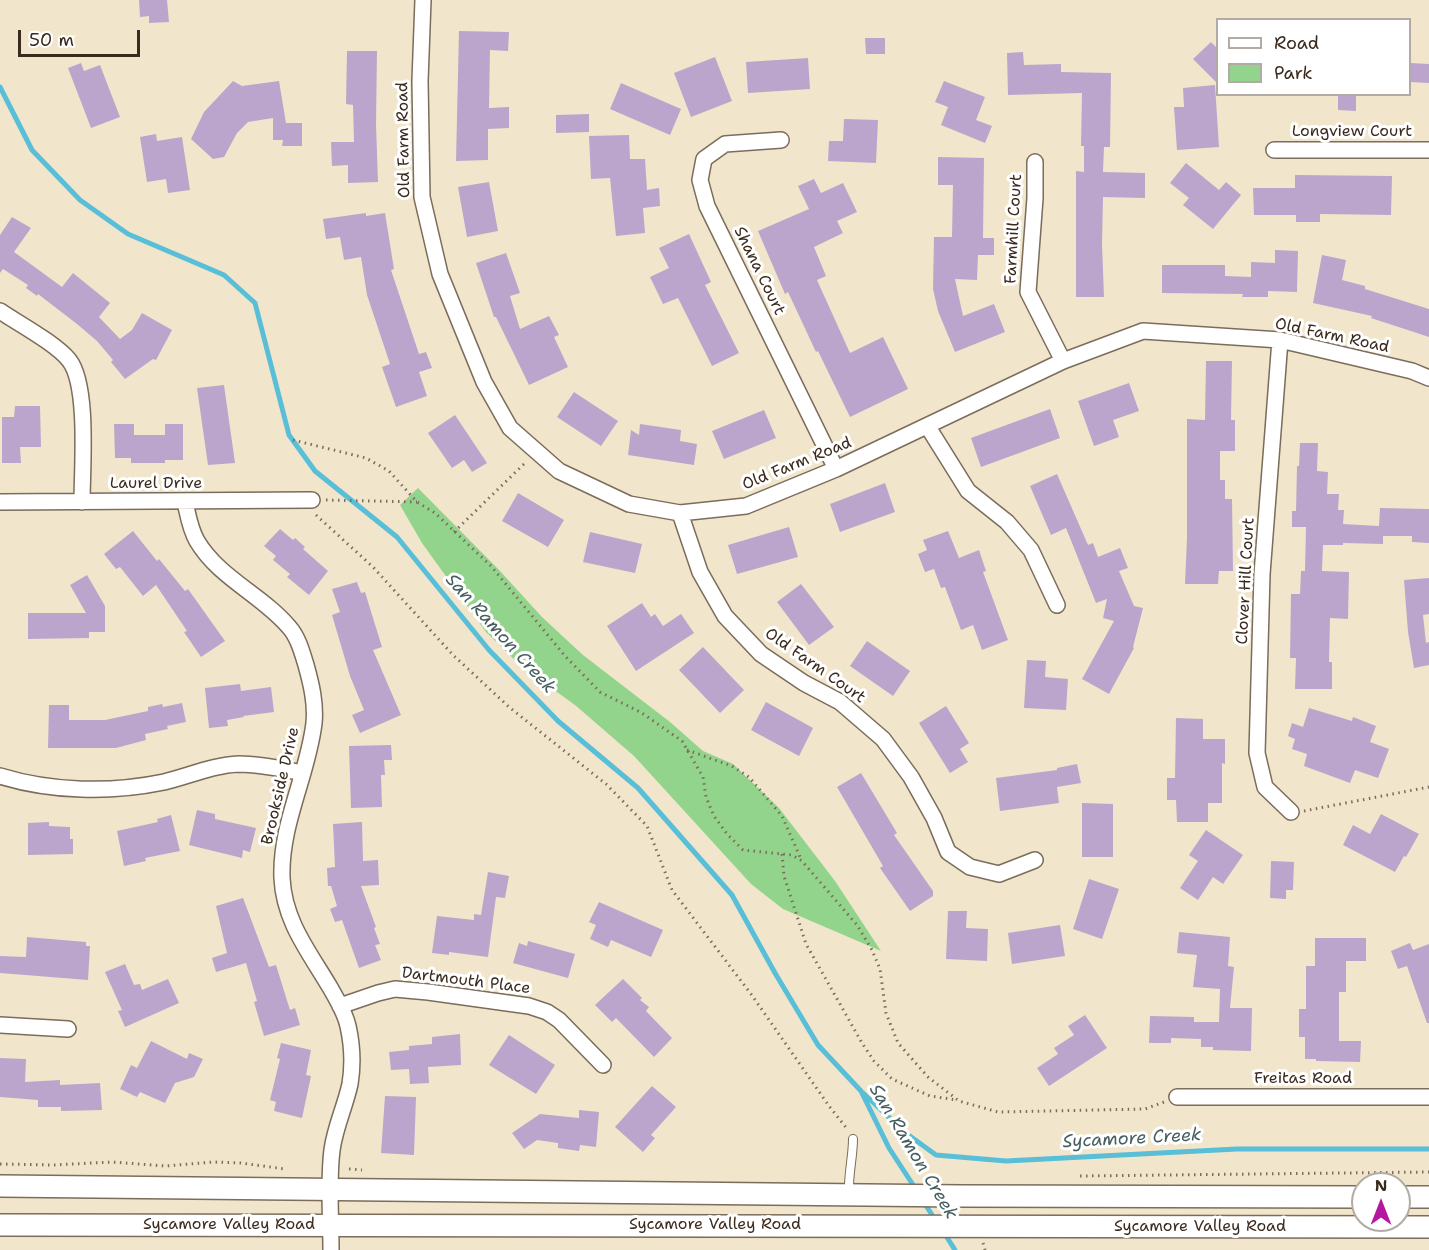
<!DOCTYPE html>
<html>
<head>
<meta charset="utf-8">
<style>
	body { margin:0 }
	#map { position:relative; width:1429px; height:1250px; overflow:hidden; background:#f1e6cb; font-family:"Shantell Sans",sans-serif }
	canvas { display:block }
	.legend { position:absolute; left:1216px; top:18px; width:195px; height:78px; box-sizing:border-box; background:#fff; border:2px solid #b1aaa5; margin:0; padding:8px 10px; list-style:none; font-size:18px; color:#3b2a1e }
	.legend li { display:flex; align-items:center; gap:12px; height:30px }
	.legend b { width:30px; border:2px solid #b1aaa5 }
	.north { position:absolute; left:1351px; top:1172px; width:60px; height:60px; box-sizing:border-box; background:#fff; border:2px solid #b1aaa5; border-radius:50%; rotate:0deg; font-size:16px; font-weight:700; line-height:24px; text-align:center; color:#3b2a1e }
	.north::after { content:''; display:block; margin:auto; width:21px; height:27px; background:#b5179e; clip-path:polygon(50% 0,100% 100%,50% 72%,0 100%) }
	.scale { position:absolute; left:18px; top:30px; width:122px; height:27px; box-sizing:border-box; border:3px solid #3b2a1e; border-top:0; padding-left:8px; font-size:18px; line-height:21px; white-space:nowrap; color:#3b2a1e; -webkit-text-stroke:4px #fff; paint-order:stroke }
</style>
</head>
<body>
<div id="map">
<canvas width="1429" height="1250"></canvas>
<ul class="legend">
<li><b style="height:8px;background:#fff"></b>Road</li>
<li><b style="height:16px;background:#92d48b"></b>Park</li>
</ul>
<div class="north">N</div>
<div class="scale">50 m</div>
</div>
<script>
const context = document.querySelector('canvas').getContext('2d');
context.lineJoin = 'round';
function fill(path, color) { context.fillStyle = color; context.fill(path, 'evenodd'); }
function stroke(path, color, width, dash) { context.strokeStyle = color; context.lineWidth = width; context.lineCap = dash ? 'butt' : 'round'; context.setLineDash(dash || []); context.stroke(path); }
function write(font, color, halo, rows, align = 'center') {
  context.font = font + ' "Shantell Sans",sans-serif'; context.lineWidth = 6; context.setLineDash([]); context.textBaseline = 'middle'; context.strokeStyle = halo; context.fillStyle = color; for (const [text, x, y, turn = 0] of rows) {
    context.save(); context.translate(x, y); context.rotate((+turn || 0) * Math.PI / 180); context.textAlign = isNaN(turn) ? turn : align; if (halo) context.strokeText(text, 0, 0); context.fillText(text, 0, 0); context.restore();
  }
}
fill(new Path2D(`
	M418,488l82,83 42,46 41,38 87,67 33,29 30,13 46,44 56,73 46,70 -98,-42 -32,-25 -117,-128 -59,-51 -54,-39 -35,-34 -64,-89 -22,-38z`), '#92d48b');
stroke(new Path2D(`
	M0,87l32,63 48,50 48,34 96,41 31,28 34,132 26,36 82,66 92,113 69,71 80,67 94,107 43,78 43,72 43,46 28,57 28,43
	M863,1093l44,41 29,21 70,6 231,-12h192
	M923,1201l13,20
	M943,1231l12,19`), '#59bed7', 5);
fill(new Path2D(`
	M139,0h28l2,22 -20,1v-7l-9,1z
	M459,31l50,1 -1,19 -18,-1 -1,58 20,-1v21l-21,1v31l-32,1z
	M865,38h20v16h-19z
	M1211,42l7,7v35l-25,-25z
	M347,51h30l-1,73 2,58 -30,1v-18l-16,1 -1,-24h23l-1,-37 -7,-1z
	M1023,52l1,13 37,-1v8l50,1 -1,74h-6l-1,25 42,1v25l-42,-1 -1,47 2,53h-28v-126l8,1v-26h-3l1,-53 -74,2 -1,-42z
	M715,57l17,44 -41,16 -17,-44z
	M808,58l2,31 -62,4 -2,-31z
	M81,63l3,8 16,-6 20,52 -29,11 -23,-60z
	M1410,63l19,1v19l-19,-1z
	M233,81l9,5 37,-5 7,42h16v23h-20l1,-6h-10v-22l-25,4 -11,11 -13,24 -11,2 -22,-20 13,-27z
	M944,81l41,16 -9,23 16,6 -7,17 -44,-18 7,-18 -13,-5z
	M621,83l60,26 -11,26 -60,-26z
	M1215,85l4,62 -42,3 -3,-43h10l-1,-19z
	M1338,94h18v17l-18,-1z
	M589,114v18l-33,1v-18z
	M844,119l34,1 -2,43 -48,-2 1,-20h14z
	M156,134l1,7 25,-4 8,53 -22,3 -2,-14 -19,3 -7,-45z
	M629,135l1,24h15l2,31 12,-2 1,18 -17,2 2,25 -29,3 -6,-58 -19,1 -2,-43z
	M938,157l46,1 -1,80h11v17h-16l-1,25 -22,-1 8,37 31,-12 11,28 -50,20 -17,-41 -5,-22 1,-52h18l1,-52h-15z
	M1186,163l33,27 7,-8 15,13 -28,34 -30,-24 6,-7 -19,-15z
	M1295,175l97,1 -1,39 -71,-1v8h-24v-7h-42l-1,-27h42z
	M814,179l7,14 22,-10 14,29 -20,9 6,12 -29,14 12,29 -9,4 33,73 33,-16 25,52 -58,28 -32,-66 -2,1 -28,-60 -3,2 -27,-63 51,-22 -11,-23z
	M489,182l9,49 -31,6 -9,-50z
	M366,213v3l19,-3 9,56 -3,1 28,84 7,-2 6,16 -13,4 8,24 -31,11 -14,-40 8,-3 -23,-69 -6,-38 -17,3 -4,-23 -14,2 -3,-20z
	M12,217l19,11 -17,24 48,35 11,-14 37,30 -11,14 21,22 12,-9 10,-17 30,17 -16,30 -3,-1 -28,20 -14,-17 2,-2 -16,-19 -20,-17 -39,-30 -1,2 -11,-8 2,-3 -25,-16 -3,4v-38z
	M689,234l22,48 -6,3 34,68 -27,13 -34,-68 -15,6 -13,-27 19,-9 -10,-20z
	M1275,250l23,1 -1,41 -29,-1v6h-26l1,-3 -81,-1v-28h63v11l26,1v-15l24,1z
	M506,253l14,40 -10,3 10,33 29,-13 10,19 -5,2 14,30 -39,18 -33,-68h-2l-18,-54z
	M1322,255l24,5 -4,20 23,6v3l64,20v28l-58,-19 1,-2 -59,-13z
	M1206,361h26l-1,59h4v31h-15v29h5v19h7l1,72h-14l-1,13h-33l2,-46v-119l18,1z
	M1129,383l10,28 -26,9 6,17 -25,9 -16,-45z
	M224,385l11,78 -27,2 -11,-77z
	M574,392l44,29 -17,25 -44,-29z
	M15,406h25l1,41h-21l1,16h-19v-46h12z
	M1050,409l10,29 -79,29 -10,-29z
	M764,410l12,28 -52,21 -12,-28z
	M455,415l32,48 -15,9 -8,-12 -12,8 -24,-35z
	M114,424h20v11h31v-11h18v36h-18v3h-34v-5h-16z
	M640,424l41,6 -1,11 17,3 -3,21 -66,-10 3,-25 8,5z
	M1300,443h18l-1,28 11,1 -1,22h12l-1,16h6l-1,14 36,2 1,-18 49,1v34l-17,-1v-6h-29v8l-40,-1v2h-20l-1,26 27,1 -1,47 -18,-1 -1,44h3v27h-37l1,-31h-6l1,-64h9l1,-23h4l1,-44h-14v-16h4l1,-45h2z
	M1057,474l31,71 5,-2 5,14 22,-9 8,20 -9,3 15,35 9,2 -10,39 1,1 -25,46 -27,-15 32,-58 -11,-3 4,-19 -11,4 -30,-75 -15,7 -21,-49z
	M885,483l10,29 -55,20 -10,-28z
	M518,493l46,27 -16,27 -46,-26z
	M789,527l9,30 -61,17 -9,-29z
	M280,529l13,11 2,-2 10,9 -2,2 25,22 -19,24 -22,-18 3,-3 -17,-14 3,-4 -12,-10z
	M133,531l24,30 2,-2 26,32 3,-2 37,52 -24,16 -17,-25 3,-1 -31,-46 -13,11 -23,-29 -4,2 -12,-15z
	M948,531l11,27 20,-8 7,21 -3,1 25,68 -26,10 -9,-25 -12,5 -16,-43 -4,1 -7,-19 -9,3 -7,-18 9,-4 -4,-10z
	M590,532l52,12 -7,29 -52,-11z
	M87,575l18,31v26h-16v6l-61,1v-26h58l-16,-28z
	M1429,578v36l-6,1 3,28 3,-1v23l-15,3 -6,-36 -4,-52z
	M357,582l4,11 4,-1 17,55 -9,3 28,65 -41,18 -8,-18 12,-5 -14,-34 -18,-61 8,-3 -8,-23z
	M801,584l33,43 -25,18 -32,-43z
	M642,603l9,14 4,-3 8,12 18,-12 13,19 -58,38 -29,-45z
	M867,641l43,30 -17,25 -43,-30z
	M703,647l41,43 -24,23 -41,-43z
	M1027,660l19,1 -1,16 23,2 -2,31 -42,-2z
	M240,684l1,7 30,-4 3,25 -31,4 1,1 -17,3 1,6 -19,2 -4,-40z
	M766,702l47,26 -14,28 -48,-26z
	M182,703l4,19 -19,4 1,3 -23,5 1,6 -30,8h-68l1,-43h20v15h36l43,-9v-4l14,-3 1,3z
	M946,706l23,37 -9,6 8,13 -18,11 -31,-50z
	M1309,708l43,13 1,-4 23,9 -6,16 19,7 -11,29 -23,-8 -5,13 -46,-17 3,-12 -15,-5 3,-10 -7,-3 4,-13 11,4z
	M1176,718l27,1v20h22v25l-3,-1v40h-14v19h-31l-1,-22h-9v-22h8z
	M391,745l1,15h-8l1,15h-4l1,32 -31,1 -2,-62z
	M1077,764l4,19 -24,4 2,16 -59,8 -4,-33 61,-8v-2z
	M861,773l36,60 -3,2 39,56v5l-23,15 -30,-43 3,-2 -46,-79z
	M1082,803l31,1v53h-31z
	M197,810l18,4v5l41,9 -6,24 -7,-2 -1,8 -53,-13z
	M1381,814l38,20 -13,23 -2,-1 -9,16 -52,-27 10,-20 17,9z
	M171,815l9,36 -35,7 1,3 -22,5 -7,-35 41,-9 -1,-3z
	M49,822v4l21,1v12h3v15l-45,1v-32z
	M362,822l1,39 15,-1 1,25 -18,1 15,41 -2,1 6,16 -5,1 6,15 -22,8 -17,-48 -7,2 -5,-13 7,-3 -6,-20h-3l-1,-18 8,-1 -2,-43z
	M1206,830l37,25 -20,29 -10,-7 -15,23 -18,-12 18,-27 -9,-6z
	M1271,861l23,1 -1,28h-7v9l-16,-1z
	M488,872l21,4 -4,22 -9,-1 -8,60 -39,-5v3l-17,-2 5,-37 37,4v-6l7,1z
	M1089,879l30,10 -17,50 -29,-10z
	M243,898l26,69 7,-2 14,45 5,-2 5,17 -36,11 -10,-34 3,-1 -11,-38 -30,9 -4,-14 15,-5 -11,-47z
	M599,902l64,28 -12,27 -40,-17 -3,7 -18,-8 6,-14 -7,-3z
	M948,911h19l-1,17 22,1 -1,32 -41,-2z
	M1060,925l5,31 -53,8 -4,-31z
	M1179,932l51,5 -2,29 6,1 -4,41h22l-1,43 -38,-1v-3h-12v-8l-30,-1v5h-22l1,-27 44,1v5h25l1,-33 -27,-2 4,-32 -20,-2z
	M27,937l59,5v4h4l-2,34 -88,-7v-17l26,1z
	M1315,938h51v23h-20v31h-7v49h22l-1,21 -44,-1v-2h-11v-22h-6v-28h7v-43h9z
	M528,941l47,13 -7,24 -55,-15 6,-20 8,3z
	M1410,943l3,7 16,-6v79h-2l-20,-57 -9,3 -7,-18z
	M125,964l9,21 6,-1 2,6 26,-11 11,24 -54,24 -7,-16 4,-1 -17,-38z
	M623,979l19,19 -2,2 9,7 -3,4 26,27 -18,19 -38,-39 -4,4 -17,-17z
	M1085,1015l22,33 -58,38 -12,-18 21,-14 -4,-6 20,-13 -6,-9z
	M460,1034l1,31 -33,2 1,16 -19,1 -1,-15 -18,1 -2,-18 20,-2v-4l23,-2v-7z
	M509,1035l46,30 -19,29 -47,-29z
	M151,1041l36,18 2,-6 14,6 -9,18 -19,6 -10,20 -25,-11 -3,5 -17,-8 11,-24 6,3z
	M281,1043l30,7 -5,25 5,1 -9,42 -28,-7 2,-9 -6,-2 10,-41 -3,-1z
	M0,1058l26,1 -1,23 35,-2v5l40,-2 2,27 -41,1v-4h-23v-7l-38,-3z
	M652,1086l24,21 -25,28 4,3 -12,14 -28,-25z
	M385,1096l31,1 -2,58 -33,-2z
	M579,1110l20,2 -3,35 -16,-2 -1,6 -21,-3v-5l-21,-3 -13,9 -12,-16 28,-19 39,4z`), '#bba5cc');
const service = new Path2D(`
	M849,1193c-1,-18 4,-36 4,-54`);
const minor = new Path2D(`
	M423,0l-3,81 2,116 18,77 44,108 26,46 49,43 70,33 51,9 66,-7 90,-37 227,-108 80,-30 137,9 132,31 17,7
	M781,140l-56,4 -21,15 -4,21 7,26 129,263
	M1274,150h155
	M1035,162v36l-7,94 35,69
	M0,311c19,13 55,32 69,49 20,25 13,109 13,142
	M1280,340l-18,234 -5,179 8,34 26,25
	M928,427l40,64 39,31 24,28 26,55
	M0,502l312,-2
	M185,502c3,13 5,27 12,39 22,37 65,54 92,86 9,10 13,25 17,38 5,18 10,38 8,58 -6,52 -34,101 -32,155 2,44 28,75 49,111 6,11 14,23 17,37 4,18 5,40 2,58 -5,23 -15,43 -18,66 -4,30 -1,69 -1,100
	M680,513l20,59 25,44 36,38 43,29 36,19 43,37 28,38 23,41 14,34 22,15 29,7 36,-14
	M0,776c52,16 111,17 164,6 25,-6 49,-17 75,-18 22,0 43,5 64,9
	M340,1006l38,-13 17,-4 33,3 101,14 18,6 12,8 44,45
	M0,1025l68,4
	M1177,1097h252`);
const secondary = new Path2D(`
	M0,1186l962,10 401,1
	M1399,1197h30
	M0,1225l1429,2`);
stroke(service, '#7b6c5b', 10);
stroke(minor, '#7b6c5b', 18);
stroke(secondary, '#7b6c5b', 24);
stroke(new Path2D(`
	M293,440l73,18 23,13 28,31 18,11 56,53 74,90 35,36 42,21 40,28 21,36 3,20 8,19 13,18 16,16 49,5 10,6 55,64 15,25 8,19 6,44 12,30 30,34 31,24 39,11 147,-3 19,-7
	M326,500l91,2
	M316,515l57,52 80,88 56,52 97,77 41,42 25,64 79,104 78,112 19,24
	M454,532l72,-70
	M687,750l45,16 17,11 33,39 19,43
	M1304,811l125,-24
	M782,854l2,22 22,68 56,99 12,18 18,18 38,17 27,4
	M0,1164l53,1 59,-3 53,4 48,-4 28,1 44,6
	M349,1169l13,1
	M1080,1176l349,-4
	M983,1243l2,7`), '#7b6c5b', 3, [1.5, 4.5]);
stroke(service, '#fff', 8);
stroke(minor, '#fff', 15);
stroke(secondary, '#fff', 21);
write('16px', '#3b2a1e', '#fff', [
	["Longview Court",1352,132],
	["Old Farm Road",404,140,-91],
	["Farmhill Court",1014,229,-87],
	["Shana Court",759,271,64],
	["Old Farm Road",1332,336,12],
	["Old Farm Road",797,464,-22],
	["Laurel Drive",156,484],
	["Clover Hill Court",1246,581,-87],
	["Old Farm Court",815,666,35],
	["Brookside Drive",281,786,-77],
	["Dartmouth Place",466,981,7],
	["Freitas Road",1303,1079],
	["Sycamore Valley Road",229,1225],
	["Sycamore Valley Road",715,1225],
	["Sycamore Valley Road",1200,1227]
]);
write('italic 18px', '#465e5f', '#fff', [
	["San Ramon Creek",500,634,48],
	["Sycamore Creek",1132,1139,-3],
	["San Ramon Creek",913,1152,59]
]);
</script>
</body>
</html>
